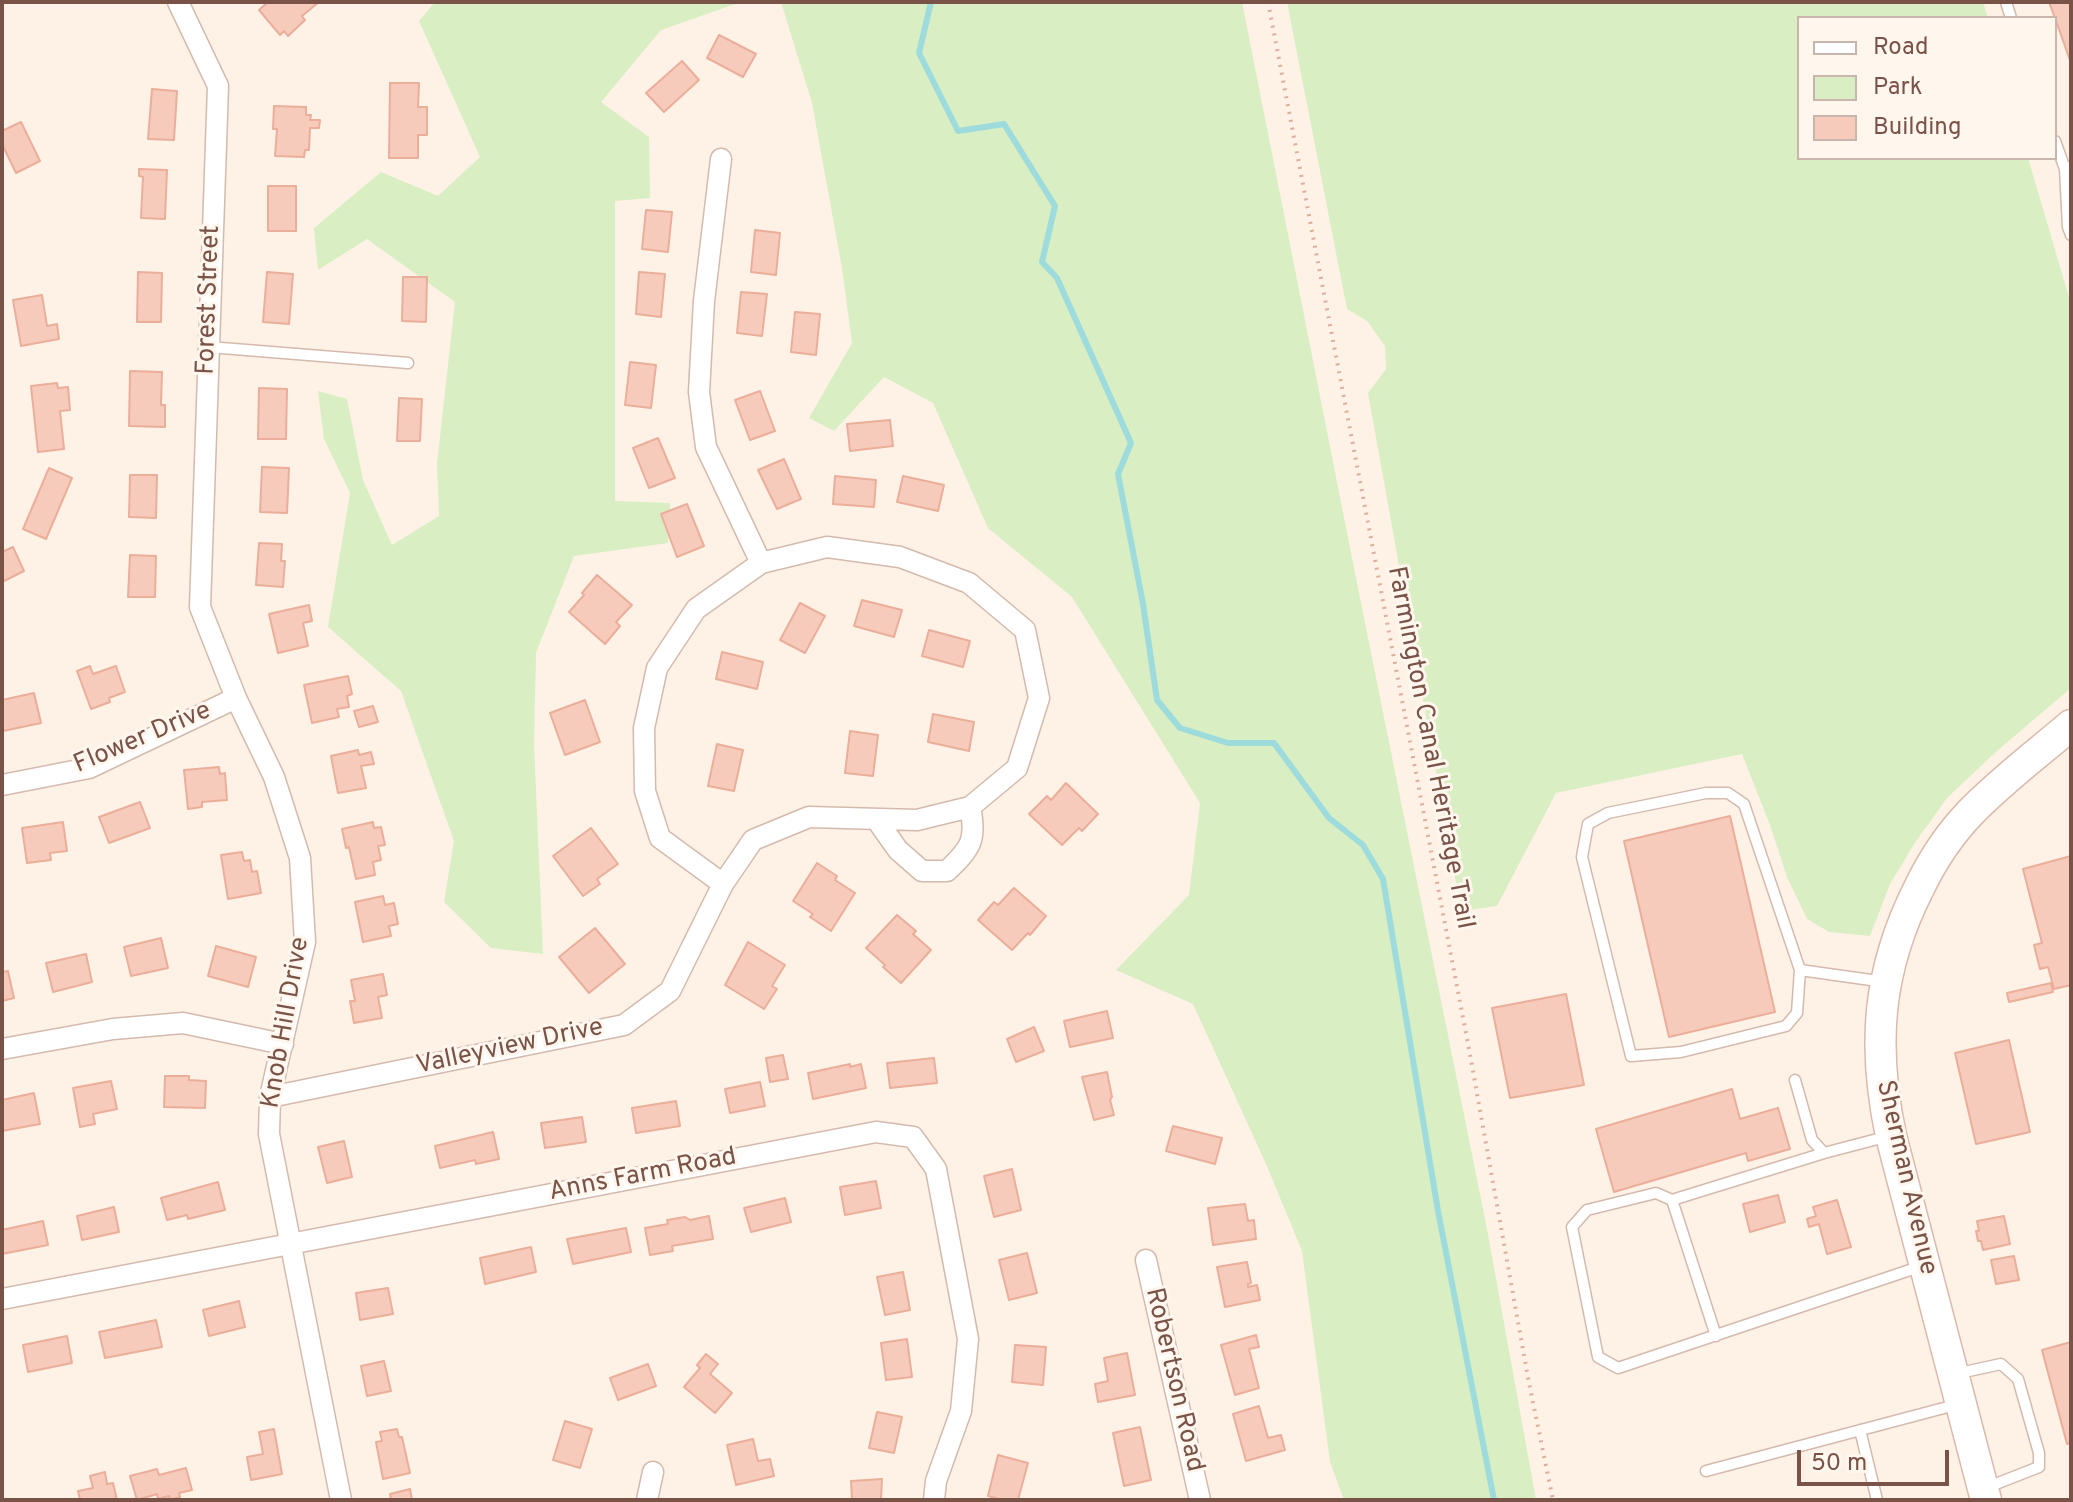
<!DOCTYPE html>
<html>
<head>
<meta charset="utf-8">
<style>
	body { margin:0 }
	#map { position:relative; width:2073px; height:1502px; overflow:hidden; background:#fef2e6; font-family:Overpass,sans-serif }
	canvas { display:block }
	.frame { position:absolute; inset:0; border:4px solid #7a5348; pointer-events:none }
	.legend { position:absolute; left:1797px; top:16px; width:260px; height:144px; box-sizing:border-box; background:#fff6ee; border:2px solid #cab5ac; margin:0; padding:10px 14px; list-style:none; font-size:24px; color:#7a5348 }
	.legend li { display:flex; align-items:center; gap:16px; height:40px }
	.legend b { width:40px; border:2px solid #cab5ac }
	.scale { position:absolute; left:1797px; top:1450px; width:152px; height:36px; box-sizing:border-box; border:4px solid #7a5348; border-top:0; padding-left:10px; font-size:24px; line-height:28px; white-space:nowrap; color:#7a5348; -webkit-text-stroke:6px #fff6ee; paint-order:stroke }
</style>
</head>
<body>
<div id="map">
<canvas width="2073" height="1502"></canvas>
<div class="frame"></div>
<ul class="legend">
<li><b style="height:10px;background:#fff"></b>Road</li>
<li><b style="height:22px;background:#d9eec2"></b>Park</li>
<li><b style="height:22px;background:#f6cbbb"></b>Building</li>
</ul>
<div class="scale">50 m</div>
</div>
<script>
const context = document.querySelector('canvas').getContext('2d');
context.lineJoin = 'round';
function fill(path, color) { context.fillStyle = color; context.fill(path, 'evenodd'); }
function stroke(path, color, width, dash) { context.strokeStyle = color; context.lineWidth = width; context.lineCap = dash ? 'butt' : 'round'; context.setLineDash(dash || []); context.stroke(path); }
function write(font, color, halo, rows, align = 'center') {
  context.font = font + ' Overpass,sans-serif'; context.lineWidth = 6; context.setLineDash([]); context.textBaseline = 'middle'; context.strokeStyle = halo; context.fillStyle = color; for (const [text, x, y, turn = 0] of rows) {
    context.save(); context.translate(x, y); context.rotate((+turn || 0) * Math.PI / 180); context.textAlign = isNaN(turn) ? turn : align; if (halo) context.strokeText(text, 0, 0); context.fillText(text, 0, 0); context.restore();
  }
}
fill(new Path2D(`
	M435,2h306l-80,28 -60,72 48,35 1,61 -35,3v300l55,2 -2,40 -94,13 -38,97 -2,91 9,210 -52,-6 -47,-46 10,-61 -53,-150 -73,-64 22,-134 -26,-54 -6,-48 29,8 16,81 29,65 47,-29 -2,-52 18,-162 -88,-63 -49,31 -4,-42 67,-56 57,24 42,-39 -61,-136z
	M781,2h461l115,581 130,646 49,271h-192l-14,-38 -28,-211 -36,-87 -73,-160 -77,-34 73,-75 11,-92 -128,-206 -84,-69 -55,-125 -49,-26 -50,54 -25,-13 43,-75 -10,-75 -30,-165z
	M1287,2h696l5,16h-189v140h229l43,146v384l-73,62 -51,48 -31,43 -26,43 -20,52 -41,-4 -22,-13 -20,-42 -17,-52 -28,-71 -186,39 -59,113 -36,5 -93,-518 18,-24 -1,-23 -18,-25 -20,-12z`), '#d9eec2');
stroke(new Path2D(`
	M931,2l-12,51 39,78 46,-7 51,82 -13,56 15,16 74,165 -13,31 25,130 14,96 23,28 48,15h46l55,75 34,27 20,34 55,332 56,289`), '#9ddbdd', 6);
const building = new Path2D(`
	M268,2h51l-17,14 3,4 -17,16 -4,-5 -4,4 -21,-25z
	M2049,2h22v61l-16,-45z
	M719,35l37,19 -13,23 -36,-19z
	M682,61l17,19 -35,32 -18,-19z
	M390,83h29l-1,24h9v28h-9v23h-29z
	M152,89l25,2 -3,49 -26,-1z
	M274,106l32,1v8h5l-1,5h10l-1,8h-9l-1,22h-4l-1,7 -29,-1 2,-27h-4z
	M21,122l19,39 -24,12 -14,-29v-13z
	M139,169l28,1 -2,49 -24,-1 2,-41 -4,-1z
	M268,186h28v45h-28z
	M646,210l26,2 -4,40 -26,-3z
	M755,230l25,3 -4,42 -25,-3z
	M138,272l24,1 -1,49h-24z
	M267,272l26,2 -4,50 -26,-2z
	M639,272l26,2 -4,43 -25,-3z
	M403,277h24l-1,45 -24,-1z
	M741,292l26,2 -5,42 -25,-3z
	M42,295l5,31 10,-2 2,15 -38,7 -8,-46z
	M795,312l25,2 -4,41 -25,-3z
	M630,362l26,3 -5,43 -26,-3z
	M130,371l32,1 -1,33h4v22l-36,-1z
	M57,383l1,5 10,-1 2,23 -10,1 4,38 -26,3 -7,-66z
	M259,388l28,1 -1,50h-28z
	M760,391l15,40 -25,9 -15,-40z
	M399,398l23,1 -2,42h-23z
	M890,420l3,26 -43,5 -3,-27z
	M658,438l17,40 -26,10 -16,-40z
	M784,459l17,40 -24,10 -19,-39z
	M262,467l27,1 -2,45 -27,-1z
	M49,468l23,10 -26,61 -23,-10z
	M130,475h27l-1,43 -27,-1z
	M835,476l41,4 -2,27 -41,-3z
	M903,476l41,9 -6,26 -41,-9z
	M687,504l17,42 -27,11 -16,-43z
	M259,543l23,1 -1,17h4l-2,26 -27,-2z
	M13,547l11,24 -22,11v-30z
	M130,555l26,1 -1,41h-27z
	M597,575l35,30 -16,17 4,4 -15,18 -36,-32 15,-17 -2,-2z
	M862,600l40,10 -8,27 -40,-11z
	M800,603l25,13 -20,37 -25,-13z
	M309,605l3,16 -9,2 5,23 -30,7 -9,-39z
	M929,630l41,11 -7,26 -41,-11z
	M722,652l41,10 -6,27 -41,-10z
	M90,666l3,8 23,-8 9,26 -16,6 1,4 -19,7 -14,-38z
	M348,676l4,18 -5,2 2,11 -12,2 2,8 -27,6 -8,-38z
	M34,693l7,30 -38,8 -1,-31z
	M585,700l15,42 -35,13 -15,-42z
	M373,706l5,16 -19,5 -5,-16z
	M933,714l41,8 -5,29 -41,-9z
	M850,731l28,4 -5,41 -28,-3z
	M717,744l26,6 -9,41 -26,-5z
	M358,750l1,5 12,-3 3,12 -13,2 5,22 -28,5 -7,-37z
	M219,767l1,7 5,-1 2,27 -25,2v5l-14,2 -4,-39z
	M1066,783l32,31 -16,17 -3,-3 -17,17 -33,-31 18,-18 4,4z
	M140,802l10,26 -41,15 -10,-26z
	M1730,816l45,196 -106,25 -45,-196z
	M63,822l4,29 -17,2 1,7 -24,3 -5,-35z
	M373,822l1,6 7,-1 4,18 -7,1 3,14 -8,2 2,13 -19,4 -7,-32 -3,1 -4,-19z
	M591,828l27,36 -21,15 3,5 -17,12 -30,-40z
	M242,852l2,9 6,-1 2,12 5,-1 4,22 -33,6 -7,-44z
	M2071,856v129l-17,4 -6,-22 -8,2 -6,-24 8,-2 -19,-74z
	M817,863l20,13 -2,4 20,13 -24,38 -21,-14 3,-3 -20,-13z
	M1014,888l32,28 -16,19 -2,-2 -16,17 -34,-30 16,-18 4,3z
	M383,896l2,9 9,-2 4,21 -9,2 2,10 -28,6 -8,-40z
	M897,915l19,16 -3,3 18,16 -30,33 -18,-16 2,-2 -19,-17z
	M595,928l30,36 -36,29 -30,-36z
	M161,938l7,30 -37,8 -7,-29z
	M748,942l37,23 -13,21 5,3 -13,20 -39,-24z
	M216,946l40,11 -8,30 -40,-11z
	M86,954l6,28 -39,10 -7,-29z
	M8,971l6,27 -12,3v-29z
	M383,974l4,21 -9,2 4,21 -28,5 -4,-22h5l-4,-21z
	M2051,983l2,9 -44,10 -2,-9z
	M1566,994l18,91 -74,13 -18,-90z
	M1107,1011l6,27 -43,9 -6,-26z
	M1034,1027l10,24 -28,11 -9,-23z
	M2009,1040l21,92 -54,12 -21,-91z
	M783,1055l5,24 -18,3 -4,-24z
	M934,1058l3,25 -47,5 -3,-25z
	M850,1064v3l11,-3 5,24 -53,11 -5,-26z
	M1107,1072l5,25 -2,3 4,15 -20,5 -12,-43z
	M165,1076h24v4l17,1 -1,27 -41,-1z
	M111,1081l6,28 -24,5 2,10 -15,3 -7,-39z
	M760,1082l5,24 -35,7 -5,-24z
	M1732,1089l8,30 38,-11 12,41 -42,12 -2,-8 -132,39 -18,-63z
	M34,1093l6,31 -38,7v-31z
	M676,1101l4,25 -44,7 -4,-25z
	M582,1117l4,25 -41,6 -4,-25z
	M1173,1126l49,12 -7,26 -49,-13z
	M493,1132l6,27 -23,5 -1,-4 -35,8 -5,-22z
	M344,1141l8,36 -25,6 -9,-36z
	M1012,1169l9,41 -27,7 -10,-41z
	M876,1181l5,27 -36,7 -5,-28z
	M218,1182l7,28 -37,9 -1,-4 -20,5 -6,-22z
	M1778,1195l7,27 -35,10 -7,-28z
	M785,1198l6,24 -40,10 -7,-24z
	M1837,1200l14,47 -24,7 -8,-30 -10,3 -2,-8 9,-3 -3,-9z
	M1245,1204l3,17 6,-1 2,19 -43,6 -5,-37z
	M114,1207l5,25 -37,8 -5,-24z
	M709,1216l4,23 -41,7 1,5 -23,4 -5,-27 23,-4 -1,-4 18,-3 5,3z
	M2004,1216l6,28 -27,6 -2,-9h-3l-2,-10h3l-2,-10z
	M43,1221l5,24 -46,9v-24z
	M626,1228l5,24 -58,12 -6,-25z
	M531,1247l5,25 -51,12 -5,-26z
	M1027,1253l10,40 -28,7 -10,-40z
	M2014,1256l5,24 -23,4 -5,-24z
	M1247,1262l4,21 -3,1v3l9,-2 3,15 -35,7 -8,-40z
	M903,1272l7,38 -25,5 -8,-38z
	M388,1288l5,26 -33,6 -4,-27z
	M239,1301l6,26 -36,9 -6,-26z
	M156,1320l6,27 -57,11 -6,-26z
	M1256,1335l3,12 -10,2 10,39 -24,7 -14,-50z
	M67,1336l5,27 -44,9 -5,-27z
	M907,1339l5,38 -26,3 -5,-37z
	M2071,1342v100l-4,2 -25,-94z
	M1015,1345l31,2 -3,38 -31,-3z
	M1127,1353l8,42 -37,7 -3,-18 13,-3 -4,-23z
	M706,1354l12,10 -8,10 22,19 -17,20 -31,-26 16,-19 -3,-3z
	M384,1361l7,30 -24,5 -6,-30z
	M648,1364l8,22 -38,14 -8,-22z
	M1259,1406l9,32 13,-3 4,15 -39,11 -13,-47z
	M877,1412l25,5 -8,36 -25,-5z
	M565,1421l27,8 -12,39 -27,-8z
	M1140,1427l11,53 -27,6 -11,-53z
	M274,1429l8,45 -31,6 -4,-23 16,-3 -4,-22z
	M397,1429l2,8h3l8,36 -27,6 -7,-37 6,-1 -2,-9z
	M753,1439l5,22 12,-2 4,17 -38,9 -9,-40z
	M998,1455l30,8 -10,37h-16l-14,-4z
	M186,1468l6,22 -13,3 1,4 -10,3 -1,-4 -11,3 -1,-5 -20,6 -7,-24 27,-7 2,6z
	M105,1472l2,12 6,-1 4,17h-37l-2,-9 15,-3 -3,-12z
	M882,1479l-1,21h-29l-1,-19z
	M410,1489l2,11h-21l-1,-6z`);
fill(building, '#f6cbbb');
stroke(building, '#eaae9a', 2);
const lane = new Path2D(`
	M2006,2l5,16
	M2055,141l10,28 4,-2
	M2065,169l3,58 3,8
	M209,347l199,16
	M1706,793h22l16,11 56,166 -3,43 -11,13 -105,26 -50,4 -49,-199 6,-33 20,-11z
	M1800,970l85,12
	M1795,1080l17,60 12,13 65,-17
	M1672,1200l152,-47
	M1716,1336l-44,-136 -16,-7 -69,17 -15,17 26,130 20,11 304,-102
	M1955,1374l46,-10 17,15 21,74v14l-51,20
	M1860,1430l17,70
	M1706,1471l253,-67`);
const street = new Path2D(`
	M178,2l40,84 -18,521 36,91 38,79 26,81 5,84 -35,155 -1,37 72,366
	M721,159l-17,142 -5,91 7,55 55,116
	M2,785l87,-17 147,-70
	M876,819l22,31 24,21h25c24,-23 30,-31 23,-64
	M2,1049l111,-20 70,-6 100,21
	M270,1097l354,-72 46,-34 53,-107 30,-44 56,-23 108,3 53,-13 47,-39 22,-70 -14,-68 -56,-47 -69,-26 -73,-10 -66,16 -65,46 -39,59 -13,60 1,63 15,47 63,46
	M1146,1260l54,240
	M2,1299l874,-167 37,5 23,32 32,170 -7,72 -25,70 -2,19
	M647,1500l6,-28`);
const secondary = new Path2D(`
	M1986,1500l-95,-364c-19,-90 -14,-165 28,-248 13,-27 30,-53 51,-75 31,-32 67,-59 101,-88`);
stroke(lane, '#d4baad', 13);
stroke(street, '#d4baad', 23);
stroke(secondary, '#dabaac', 33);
stroke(new Path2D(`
	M1268,2l201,1047 60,334 24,117`), '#dcae9d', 4, [2, 6]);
stroke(lane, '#fff', 10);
stroke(street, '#fff', 20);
stroke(secondary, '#fff', 30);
write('26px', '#7a5348', '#fff6ee', [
	["Forest Street",210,300,-88],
	["Flower Drive",143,739,-23],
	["Farmington Canal Heritage Trail",1429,748,79],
	["Knob Hill Drive",287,1023,-80],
	["Valleyview Drive",510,1048,-12],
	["Anns Farm Road",643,1176,-11],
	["Sherman Avenue",1905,1178,77],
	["Robertson Road",1173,1380,77]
]);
</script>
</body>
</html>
